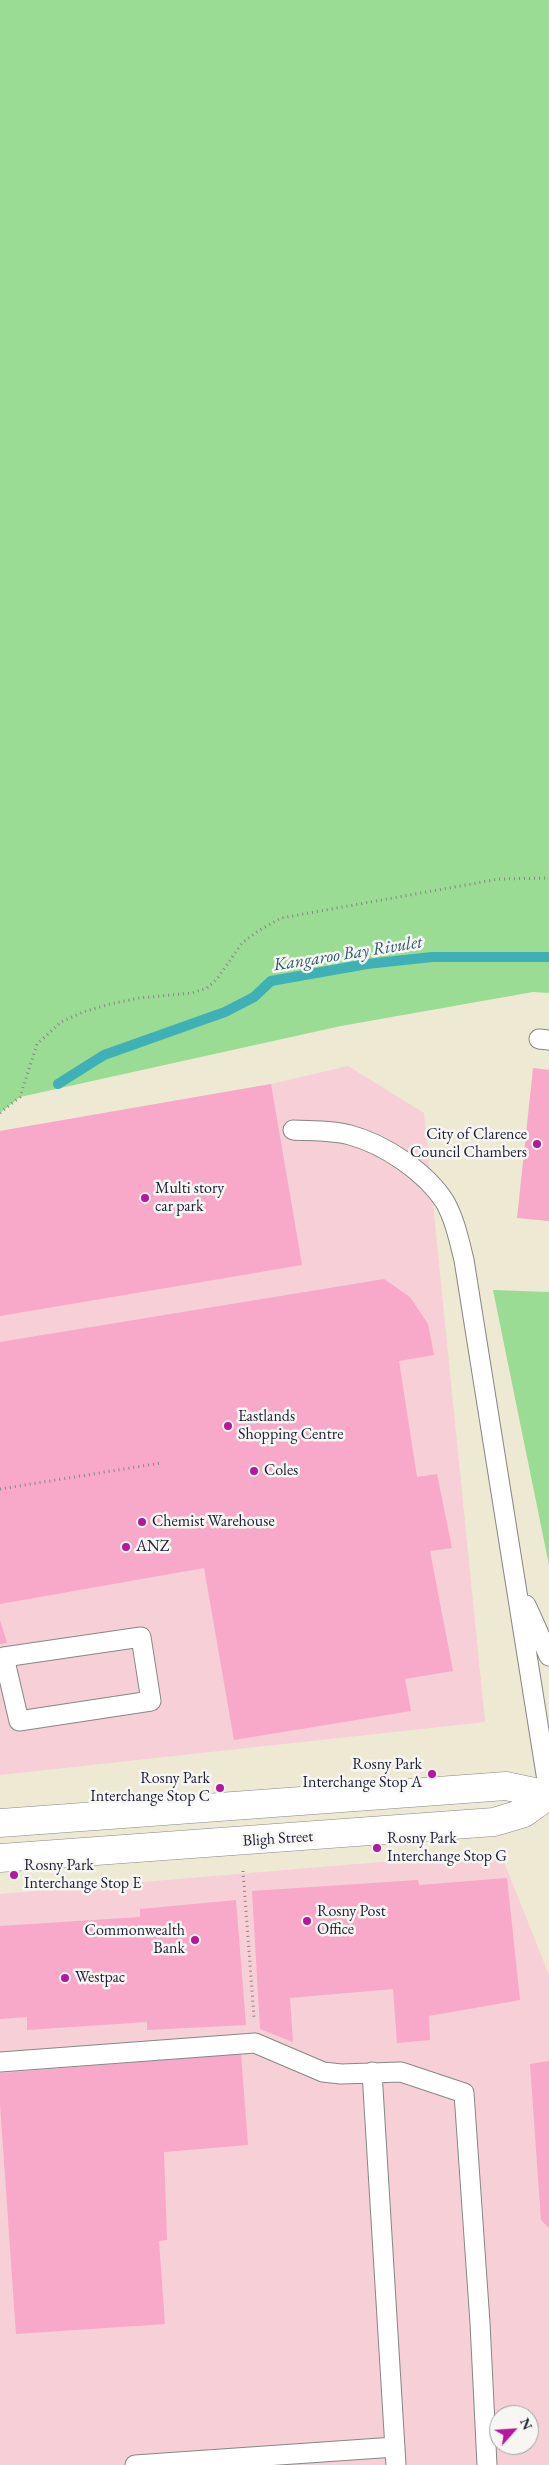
<!DOCTYPE html>
<html>
<head>
<meta charset="utf-8">
<style>
	body { margin:0 }
	#map { position:relative; width:549px; height:2465px; overflow:hidden; background:#eee9d2; font-family:"EB Garamond",serif }
	canvas { display:block }
	.north { position:absolute; left:489px; top:2405px; width:50px; height:50px; box-sizing:border-box; background:#f6f6f2; border:1px solid #a1a1a9; border-radius:50%; rotate:64deg; font-size:14px; font-weight:700; line-height:20px; text-align:center; color:#22223b }
	.north::after { content:''; display:block; margin:auto; width:18px; height:22px; background:#b5179e; clip-path:polygon(50% 0,100% 100%,50% 72%,0 100%) }
</style>
</head>
<body>
<div id="map">
<canvas width="549" height="2465"></canvas>
<div class="north">N</div>
</div>
<script>
const context = document.querySelector('canvas').getContext('2d');
context.lineJoin = 'round';
function fill(path, color) { context.fillStyle = color; context.fill(path, 'evenodd'); }
function stroke(path, color, width, dash) { context.strokeStyle = color; context.lineWidth = width; context.lineCap = dash ? 'butt' : 'round'; context.setLineDash(dash || []); context.stroke(path); }
function write(font, color, halo, rows, align = 'center') {
  context.font = font + ' "EB Garamond",serif'; context.lineWidth = 5; context.setLineDash([]); context.textBaseline = 'middle'; context.strokeStyle = halo; context.fillStyle = color; for (const [text, x, y, turn = 0] of rows) {
    context.save(); context.translate(x, y); context.rotate((+turn || 0) * Math.PI / 180); context.textAlign = isNaN(turn) ? turn : align; if (halo) context.strokeText(text, 0, 0); context.fillText(text, 0, 0); context.restore();
  }
}
fill(new Path2D(`
	M348,1066l76,47 61,609 -485,53v-644l271,-47z
	M500,1852l49,123v490h-549v-571zM499,2415h30v30h-30z`), '#f6cfd7');
fill(new Path2D(`
	M0,0h549v993l-16,-1 -192,34 -321,71 -20,16z
	M493,1290l56,2v273z`), '#9adc93');
stroke(new Path2D(`
	M58,1084l46,-29 121,-43 29,-15 17,-16 96,-17 65,-7h117`), '#3fb0b6', 10);
fill(new Path2D(`
	M533,1068l16,2v151l-32,-3z
	M271,1084l31,181 -302,51v-185z
	M384,1279l26,18 18,27 6,31 -35,6 18,116 20,-3 15,74 -22,3 23,120 -48,8 6,32 -177,29 -30,-172 -204,36v-262z
	M0,1620l7,23 -7,1z
	M507,1878l13,122 -91,16 1,24 -33,3 -4,-54 -103,9 3,44 -33,-13 -8,-138 166,-11 1,5z
	M236,1900l10,125 -99,5v-8l-120,8v-13l-27,2v-93l140,-9v-8z
	M241,2054l7,91 -84,7 3,88 -8,1 6,83 -149,10 -16,-230v-31z
	M549,2061v167l-8,-8 -11,-156z`), '#f8a8c8');
const lane = new Path2D(`
	M539,1039l10,1
	M293,1130c19,1 39,0 57,5 34,9 76,37 95,67 10,18 14,38 19,58l85,533
	M526,1605l23,51
	M0,1658l4,-1 137,-20 10,64 -132,20 -15,-64
	M0,2062l255,-19 68,29 18,2 60,-2 63,21 16,230 7,142
	M372,2072l24,393
	M135,2465l260,-18`);
const street = new Path2D(`
	M0,1823l506,-37 43,9
	M0,1858l494,-36 30,-9 25,-18`);
stroke(lane, '#888686', 21);
stroke(street, '#888686', 29);
stroke(new Path2D(`
	M0,1113l20,-16 17,-53 24,-22 22,-10 27,-8 29,-6 53,-5 15,-5 10,-9 25,-36 16,-12 23,-13 218,-39 50,-1
	M0,1489l161,-26
	M243,1871l11,146`), '#888686', 3, [1, 4]);
stroke(lane, '#fff', 19);
stroke(street, '#fff', 28);
for (const [x, y, r, color] of [
	[537,1144,5,"#b5179e"],
	[145,1198,5,"#b5179e"],
	[228,1426,5,"#b5179e"],
	[254,1471,5,"#b5179e"],
	[142,1522,5,"#b5179e"],
	[126,1547,5,"#b5179e"],
	[432,1774,5,"#b5179e"],
	[220,1788,5,"#b5179e"],
	[377,1848,5,"#b5179e"],
	[14,1875,5,"#b5179e"],
	[307,1921,5,"#b5179e"],
	[195,1940,5,"#b5179e"],
	[65,1978,5,"#b5179e"]
]) { const dot = new Path2D(); dot.arc(x, y, r, 0, 2 * Math.PI); context.fillStyle = color; context.fill(dot); stroke(dot, '#f6f6f2', 2); }
write('16px', '#22223b', '#f6f6f2', [
	["City of Clarence",527,1135,"right"],
	["Council Chambers",527,1153,"right"],
	["Multi story",155,1189],
	["car park",155,1207],
	["Eastlands",238,1417],
	["Shopping Centre",238,1435],
	["Coles",264,1471],
	["Chemist Warehouse",152,1522],
	["ANZ",136,1547],
	["Rosny Park",422,1765,"right"],
	["Interchange Stop A",422,1783,"right"],
	["Rosny Park",210,1779,"right"],
	["Interchange Stop C",210,1797,"right"],
	["Rosny Park",387,1839],
	["Interchange Stop G",387,1857],
	["Rosny Park",24,1866],
	["Interchange Stop E",24,1884],
	["Rosny Post",317,1912],
	["Office",317,1930],
	["Commonwealth",185,1931,"right"],
	["Bank",185,1949,"right"],
	["Westpac",75,1978]
], 'left');
write('16px', '#22223b', '#f6f6f2', [
	["Bligh Street",278,1839,-4]
]);
write('italic 18px', '#2e5b6c', '#f6f6f2', [
	["Kangaroo Bay Rivulet",348,954,-9]
]);
</script>
</body>
</html>
